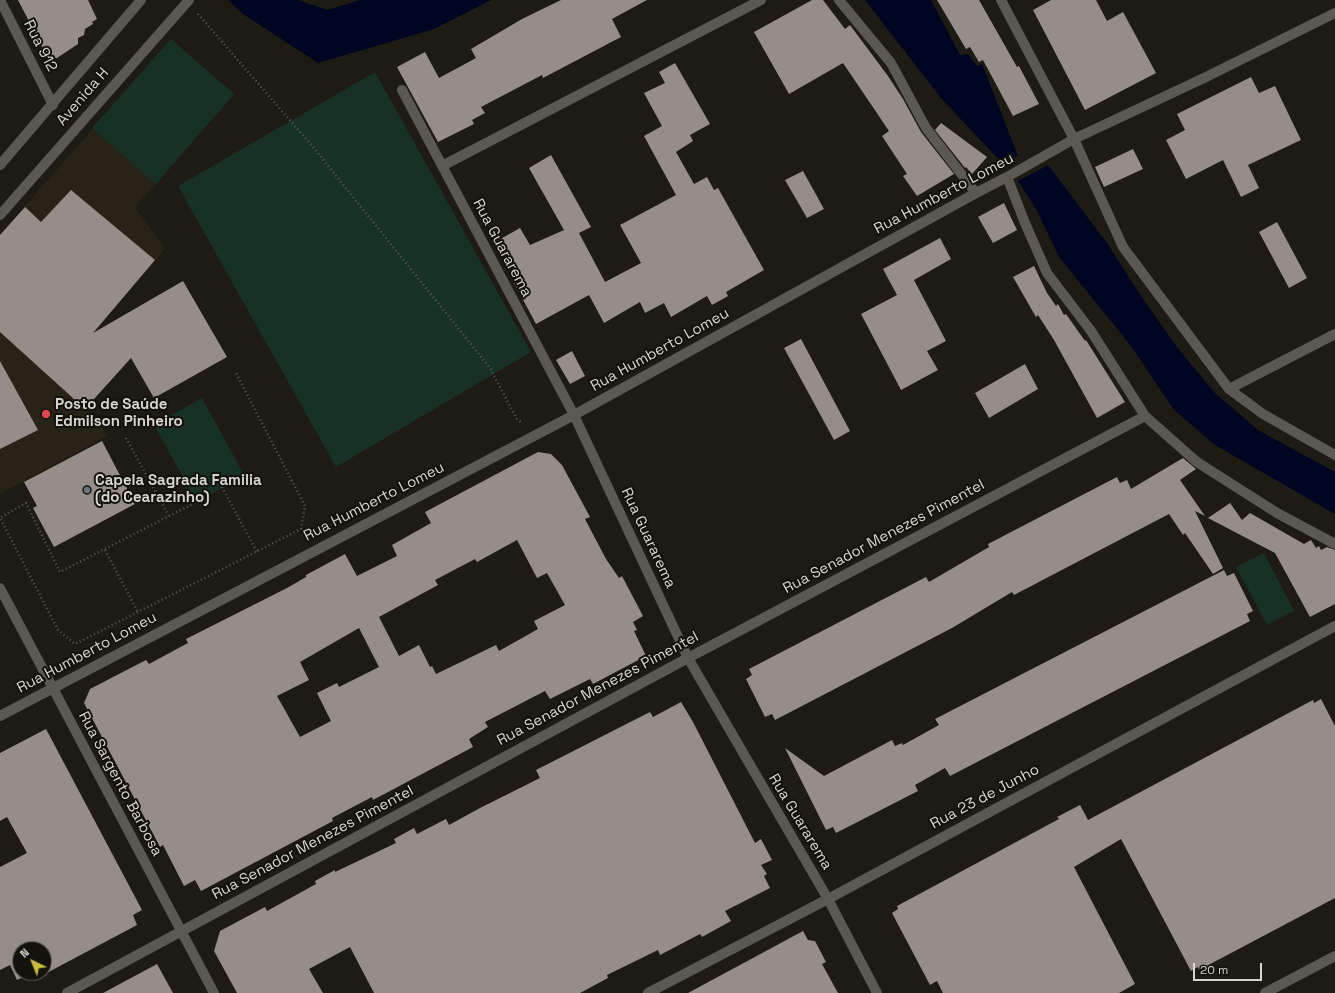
<!DOCTYPE html>
<html>
<head>
<meta charset="utf-8">
<style>
	body { margin:0 }
	#map { position:relative; width:1335px; height:993px; overflow:hidden; background:#1d1b14; font-family:"Space Grotesk",sans-serif }
	canvas { display:block }
	.north { position:absolute; left:12px; top:941px; width:40px; height:40px; box-sizing:border-box; background:#14120c; border:1px solid #62605a; border-radius:50%; rotate:317deg; font-size:11px; font-weight:700; line-height:16px; text-align:center; color:#d6d5d0 }
	.north::after { content:''; display:block; margin:auto; width:14px; height:18px; background:#c9ba3a; clip-path:polygon(50% 0,100% 100%,50% 72%,0 100%) }
	.scale { position:absolute; left:1193px; top:963px; width:69px; height:18px; box-sizing:border-box; border:2px solid #d6d5d0; border-top:0; padding-left:5px; font-size:12px; line-height:14px; white-space:nowrap; color:#d6d5d0; -webkit-text-stroke:3px #14120c; paint-order:stroke }
</style>
</head>
<body>
<div id="map">
<canvas width="1335" height="993"></canvas>
<div class="north">N</div>
<div class="scale">20 m</div>
</div>
<script>
const context = document.querySelector('canvas').getContext('2d');
context.lineJoin = 'round';
function fill(path, color) { context.fillStyle = color; context.fill(path, 'evenodd'); }
function stroke(path, color, width, dash) { context.strokeStyle = color; context.lineWidth = width; context.lineCap = dash ? 'butt' : 'round'; context.setLineDash(dash || []); context.stroke(path); }
function write(font, color, halo, rows, align = 'center') {
  context.font = font + ' "Space Grotesk",sans-serif'; context.lineWidth = 4; context.setLineDash([]); context.textBaseline = 'middle'; context.strokeStyle = halo; context.fillStyle = color; for (const [text, x, y, turn = 0] of rows) {
    context.save(); context.translate(x, y); context.rotate((+turn || 0) * Math.PI / 180); context.textAlign = isNaN(turn) ? turn : align; if (halo) context.strokeText(text, 0, 0); context.fillText(text, 0, 0); context.restore();
  }
}
fill(new Path2D(`
	M171,39l63,55 -99,113 30,42 -112,131 45,40 9,16 -107,58v-259z`), '#272417');
fill(new Path2D(`
	M171,39l63,55 -78,90 -64,-56z
	M375,72l156,280 -195,115 -158,-281z
	M202,398l42,77 -47,27 -43,-77z
	M1264,553l30,58 -27,14 -31,-58z`), '#173126');
fill(new Path2D(`
	M228,0h70l29,10 33,-10h131l-57,29 -116,34 -75,-49z
	M865,0h66l29,55 8,-1 9,12 5,-2 36,92 -17,6 -60,-64z
	M1048,165l59,78 32,50 38,54 38,46 43,37 77,42v42l-120,-69 -41,-35 -43,-64 -72,-89 -23,-48 -18,-28z`), '#000621');
fill(new Path2D(`
	M18,0h70l9,19 -5,3 1,2 -8,5 -1,6 -6,3v6l-21,14h-9z
	M561,0h86l-35,19 9,18 -78,41 -1,-3 -61,32 4,6 -13,7 2,4 -36,18 -41,-75 28,-15 14,26 37,-20 -5,-9 51,-30z
	M812,0h11l22,29 5,-4 38,51 15,23 18,33 33,42 -37,22 -14,-20 4,-2 -25,-38 7,-5 -46,-68 -54,31 -35,-62z
	M937,0h42l38,67 2,-1 20,38 -26,12 -30,-56 -4,2 -9,-15 -4,2z
	M1051,0h45l11,21 16,-9 33,61 -71,37 -52,-100z
	M675,63l35,61 -20,11 3,6 -17,11 18,32 13,-7 7,13 4,-2 46,82 -38,22 2,4 -16,9 -5,-9 -36,21 -7,-14 -19,10 -5,-11 -36,21 -15,-28 -53,29 -22,-41 6,-3 -23,-39 23,-13 10,17 34,-15 -35,-62 22,-13 40,72 -12,6 26,49 36,-19 -21,-38 56,-30 -32,-59 18,-10 -18,-33 21,-10 -6,-11z
	M1251,77l8,16 16,-7 26,54 -53,25 11,23 -18,9 -18,-37 -37,19 -20,-39 19,-10 -8,-16z
	M941,123l46,34 -15,17 -6,-7 -1,1 -30,-38z
	M1133,149l10,20 -39,18 -9,-20z
	M803,171l21,38 -17,9 -22,-38z
	M71,190l84,70 -62,73 90,-52 44,76 -73,41 -23,-40 -46,51 -85,-77v-97l25,-28 16,15z
	M1004,203l13,27 -24,13 -15,-26z
	M1277,222l30,56 -18,10 -30,-56z
	M940,238l11,21 -37,21 32,61 -19,10 11,19 -37,20 -40,-76 36,-19 -14,-26z
	M1034,266l13,27 9,13 2,-2 6,11 2,-1 19,27 1,-1 39,62 -28,16 -43,-78 -16,-25 -2,2 -23,-40z
	M801,339l49,92 -16,9 -50,-92z
	M572,351l13,25 -15,8 -14,-24z
	M0,361l38,69 -38,19z
	M1025,364l13,25 -49,29 -14,-25z
	M102,441l33,63 -81,43 -21,-39 4,-2 -13,-24z
	M538,452l13,2 11,11 28,52 -5,2 21,40 13,19 3,-2 21,40 -10,6 4,8 -3,1 12,25 -53,28 -3,-5 -40,20 -5,-8 -60,31 3,5 -19,12 4,8 -100,53 -1,-3 -40,21 1,3 -132,70 -6,-11 -11,6 -21,-41 -3,2 -76,-144 6,-14 56,-29 3,4 39,-21 -2,-4 101,-51 19,-11v-2l39,-21 12,22 40,-20 -5,-11 39,-22 -6,-11zM517,540l20,38 10,-5 18,32 -31,16 4,8 -39,22 -3,-6 -60,29 -4,-8 -2,1 -11,-22 -20,11 -20,-39 59,-32 -3,-5 40,-21 2,3zM359,628l20,39 -40,20 -2,-4 -20,10 14,28 -31,16 -23,-41 32,-16 -9,-18z
	M1183,458l13,11 -16,11 25,36 -10,-5 28,57 -10,6 -28,-41 -2,2 -14,-21 -155,81 -2,-3 -60,36 -177,92 -3,-6 -7,3 -19,-38 6,-4 -3,-6 177,-92 3,5 60,-35 -1,-3 129,-67 3,6 7,-3 4,9z
	M1230,503l12,17 8,-7 54,31 7,-4 5,8 3,-2 2,4 6,-3 8,3v54l-25,13 -35,-64 -67,-35z
	M1224,570l3,6 7,-3 19,38 -6,3 3,7 -300,155 -5,-8 -30,17 3,6 -82,42 -3,-6 -7,3 -41,-82 39,28 68,-36 3,6 7,-3 1,2 36,-20 -4,-6z
	M1321,699l14,27v172l-136,72 -1,-3 -7,4 -70,-132 -47,28 61,117 -16,9h-176l-6,-12 -7,4 -38,-72 6,-4 -1,-3 162,-87 -2,-2 23,-12 8,15 225,-120 1,3z
	M681,702l12,20 62,121 6,-4 11,21 -11,5 6,9 -3,2 6,12 -45,23 6,10 -29,16 -2,-3 -40,21 -2,-5 -51,25 1,3 -28,15h-206l-24,-46 -41,22 14,24h-86l-23,-42 6,-20 45,-24 2,4 49,-27 -1,-3 20,-11v2l61,-29 -2,-4 20,-11 3,6 29,-15 3,6 31,-17 60,-30 -4,-8 114,-58 3,5z
	M46,729l96,181 -9,5 4,10 -96,51 -2,-3h5v-24h-24v24h11l-14,7 -7,-15 -10,5v-103l27,-14 -20,-36 -7,4v-68z
	M803,931l5,9 7,1 11,21 -4,2 16,29h-150z
	M157,964l16,29h-70z`), '#968d88');
stroke(new Path2D(`
	M198,14l115,133 177,221 27,51 5,4
	M126,438l43,78 -109,56 -34,-69 -26,15 58,112 17,14 226,-115 4,-23 -69,-133
	M222,487l35,65
	M169,516l28,-14
	M105,550l33,62`), '#5e5c56', 2.5, [1, 3]);
stroke(new Path2D(`
	M0,0l53,105
	M839,0l52,63 35,65 50,65
	M1001,0l73,139 49,108 106,142 34,25 72,41
	M402,90l172,325 114,243 140,241 49,94
	M442,166l319,-166
	M1007,177l18,46 22,50 44,58 54,85 52,46 80,51 58,31
	M1229,389l106,-55
	M0,588l214,405
	M0,716l574,-301 402,-222 31,-16 67,-38 130,-61 131,-65
	M67,993l621,-335 457,-242
	M648,993l180,-94 507,-273
	M1265,993l70,-37`), '#5b5951', 10);
stroke(new Path2D(`
	M0,165l141,-165
	M0,215l189,-215`), '#5b5951', 10);
for (const [x, y, r, color] of [
	[46,414,5,"#e0444e"],
	[87,490,4,"#6b7280"]
]) { const dot = new Path2D(); dot.arc(x, y, r, 0, 2 * Math.PI); context.fillStyle = color; context.fill(dot); stroke(dot, '#14120c', 1.5); }
write('15px', '#d6d5d0', '#14120c', [
	["Rua 912",40,46,63],
	["Avenida H",83,97,-49],
	["Rua Humberto Lomeu",944,194,-28],
	["Rua Guararema",502,248,62],
	["Rua Humberto Lomeu",660,350,-29],
	["Rua Humberto Lomeu",374,502,-27],
	["Rua Senador Menezes Pimentel",884,537,-28],
	["Rua Guararema",648,538,65],
	["Rua Humberto Lomeu",87,653,-28],
	["Rua Senador Menezes Pimentel",598,689,-28],
	["Rua Sargento Barbosa",120,784,62],
	["Rua 23 de Junho",985,797,-28],
	["Rua Guararema",800,822,59],
	["Rua Senador Menezes Pimentel",313,843,-28]
]);
write('bold 15px', '#d6d5d0', '#14120c', [
	["Posto de Saúde",55,405],
	["Edmilson Pinheiro",55,422],
	["Capela Sagrada Familia",95,481],
	["(do Cearazinho)",95,498]
], 'left');
</script>
</body>
</html>
